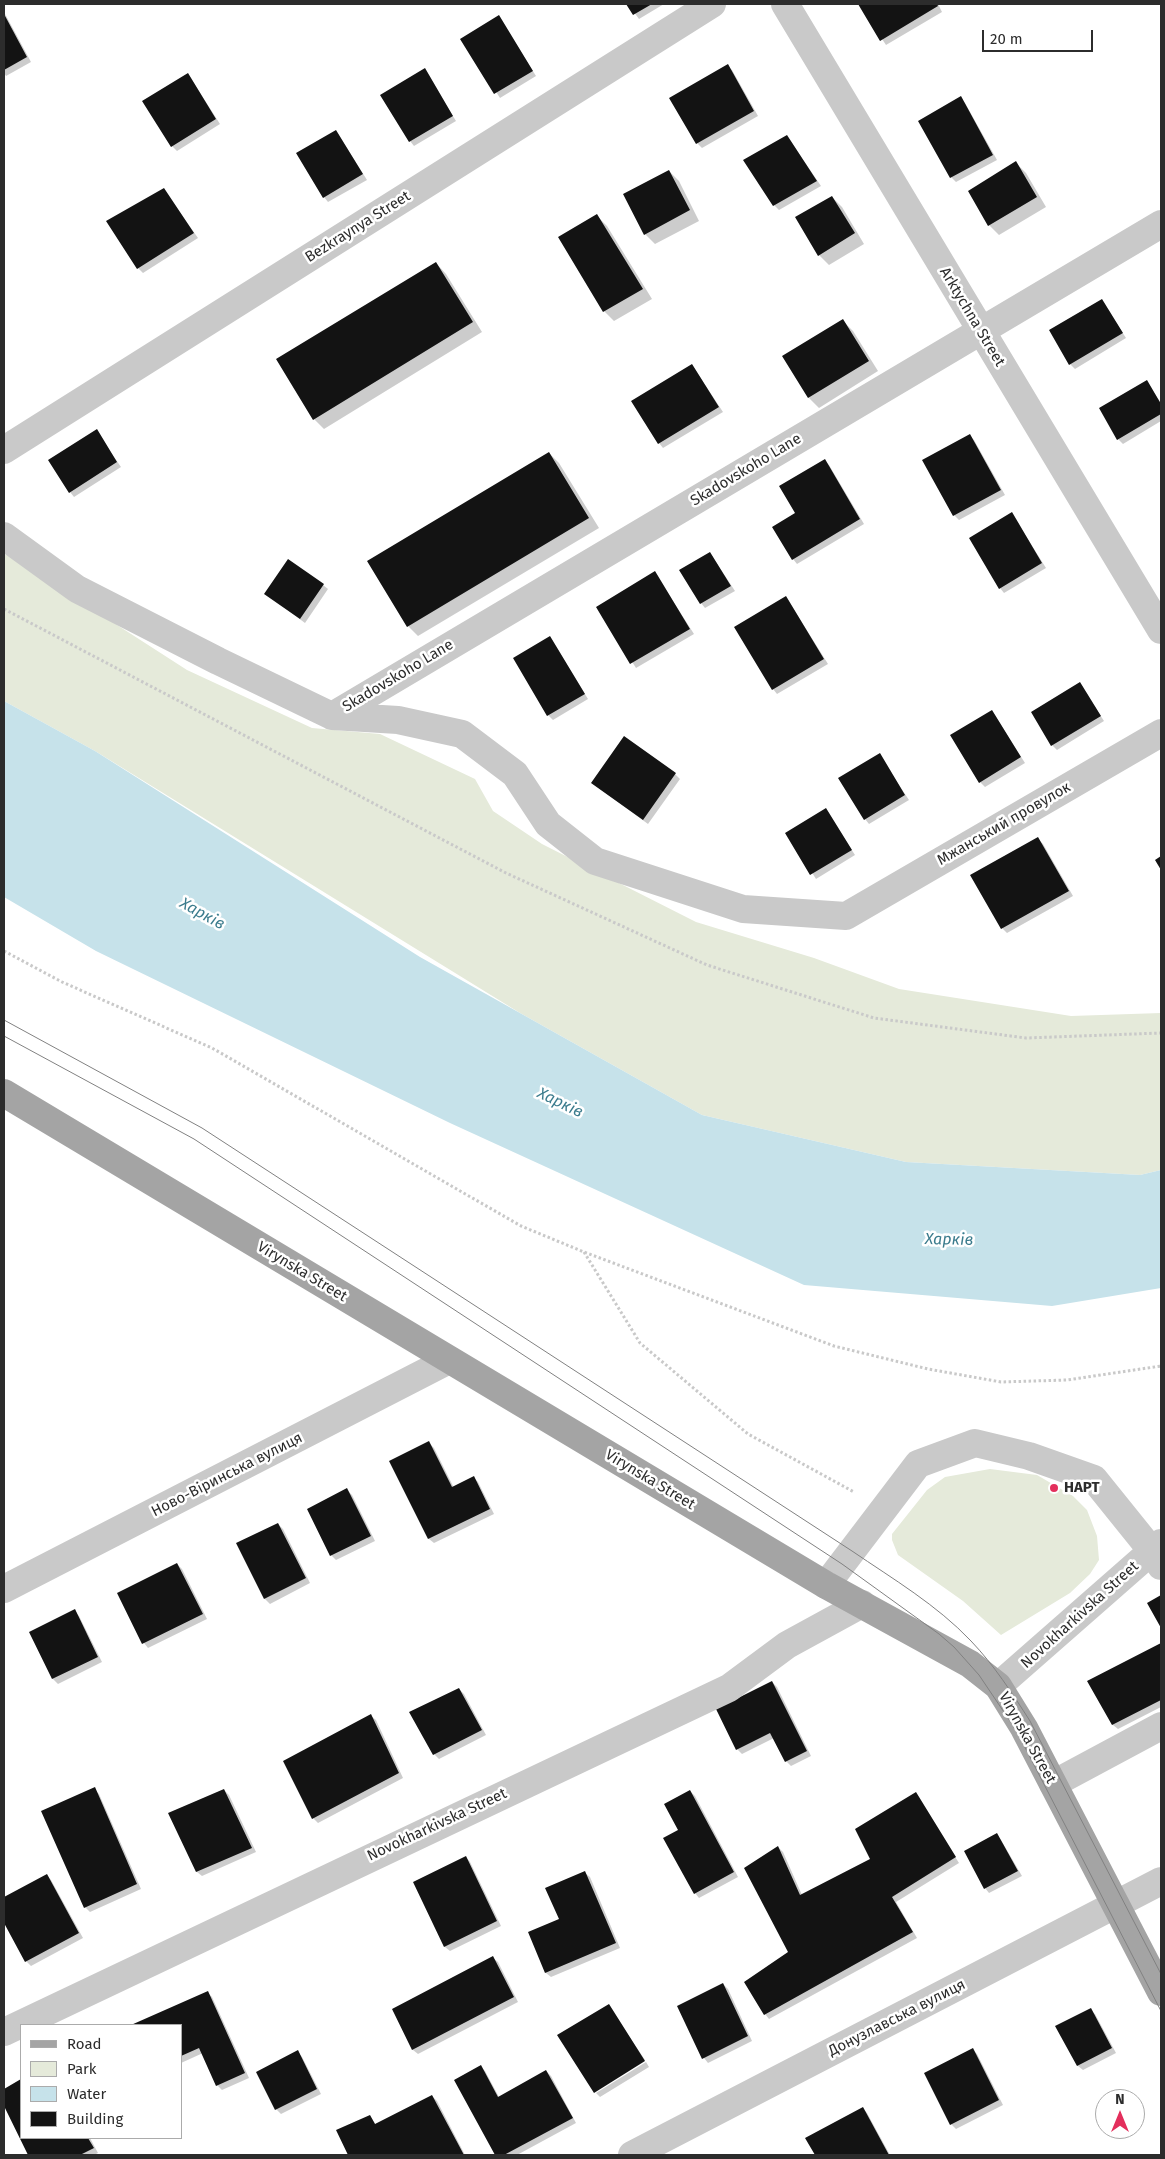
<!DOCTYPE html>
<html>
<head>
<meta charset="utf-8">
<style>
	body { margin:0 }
	#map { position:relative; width:1165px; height:2159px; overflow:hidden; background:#fff; font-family:"Fira Sans",sans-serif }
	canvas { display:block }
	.frame { position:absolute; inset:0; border:5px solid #2c2c2c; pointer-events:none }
	.legend { position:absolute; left:20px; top:2024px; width:162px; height:115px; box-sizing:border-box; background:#fff; border:1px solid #ababab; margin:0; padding:6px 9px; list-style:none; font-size:15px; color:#2c2c2c }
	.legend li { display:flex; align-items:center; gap:10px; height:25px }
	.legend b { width:25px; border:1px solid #ababab }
	.north { position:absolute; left:1095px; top:2089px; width:50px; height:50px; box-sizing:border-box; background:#fff; border:1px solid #ababab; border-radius:50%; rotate:0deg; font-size:14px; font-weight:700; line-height:20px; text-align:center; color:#2c2c2c }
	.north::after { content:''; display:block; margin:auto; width:18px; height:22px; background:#e32f5c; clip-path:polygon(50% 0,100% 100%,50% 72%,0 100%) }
	.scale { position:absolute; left:982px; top:30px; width:111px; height:22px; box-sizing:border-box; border:2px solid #2c2c2c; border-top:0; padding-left:6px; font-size:15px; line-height:18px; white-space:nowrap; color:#2c2c2c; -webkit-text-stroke:4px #fff; paint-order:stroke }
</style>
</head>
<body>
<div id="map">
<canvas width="1165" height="2159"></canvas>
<div class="frame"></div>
<ul class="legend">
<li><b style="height:6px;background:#a4a4a4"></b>Road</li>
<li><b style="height:14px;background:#e5eada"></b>Park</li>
<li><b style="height:14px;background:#c6e2ea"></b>Water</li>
<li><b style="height:14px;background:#131313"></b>Building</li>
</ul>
<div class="north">N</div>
<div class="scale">20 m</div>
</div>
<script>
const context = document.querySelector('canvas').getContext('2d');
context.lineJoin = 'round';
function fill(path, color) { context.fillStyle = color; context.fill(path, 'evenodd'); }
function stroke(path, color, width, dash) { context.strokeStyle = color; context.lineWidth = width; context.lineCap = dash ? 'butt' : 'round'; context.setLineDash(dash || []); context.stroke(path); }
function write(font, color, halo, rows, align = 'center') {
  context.font = font + ' "Fira Sans",sans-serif'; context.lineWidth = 5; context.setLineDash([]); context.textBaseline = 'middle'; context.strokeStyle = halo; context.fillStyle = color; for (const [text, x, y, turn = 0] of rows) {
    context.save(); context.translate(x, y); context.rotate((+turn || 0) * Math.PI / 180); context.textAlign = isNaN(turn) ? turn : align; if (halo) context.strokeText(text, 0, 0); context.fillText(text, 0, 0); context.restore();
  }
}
fill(new Path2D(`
	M4,554l9,4 174,112 125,58 68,6 95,45 18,32 49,33 154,78 118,36 85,31 172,27 90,-3v157l-21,5 -234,-13 -204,-47 -182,-102 -425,-262 -91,-50z
	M990,1469l47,6 36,21 14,14 10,26 2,24 -9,14 -20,19 -69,42 -38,-34 -65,-46 -6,-15v-6l35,-44 18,-13z`), '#e5eada');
fill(new Path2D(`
	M4,701l91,50 325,206 282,158 204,47 234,13 21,-5v118l-109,18 -248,-21 -354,-162 -354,-172 -92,-54z`), '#c6e2ea');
fill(new Path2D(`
	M628,4h36l-25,15z
	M859,4h79l4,8 -56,33z
	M4,12l27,50 -25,14 -2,-3z
	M499,17l37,59 -36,22 -38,-59z
	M727,66l5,4 26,46 -56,32 -5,-5z
	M424,70l32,51 -42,25 -4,-5z
	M188,74l32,50 -43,27 -5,-5z
	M960,98l5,5 32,57 -41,22 -5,-5 -31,-56z
	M336,131l31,49 -39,22 -4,-5z
	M787,136l34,50 -42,24 -5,-5z
	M1016,163l10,10 20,34 -47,28 -10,-10z
	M669,171l10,10 20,40 -44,23 -10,-10z
	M164,190l34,48 -55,35 -5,-5z
	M832,197l10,10 22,37 -35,21 -10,-10z
	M597,216l10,10 45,73 -38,22 -10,-10 -44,-73z
	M436,263l10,11 36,58 -158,97 -10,-10z
	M1102,301l24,37 -51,31 -5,-5z
	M843,321l10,10 25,40 -59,37 -10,-10z
	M692,365l31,47 -60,36 -4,-5z
	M1146,381l15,22v18l-38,23 -5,-5z
	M96,431l25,36 -47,30 -4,-5z
	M969,435l5,5 31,55 -46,25 -5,-5 -30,-54z
	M549,453l10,10 40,65 -181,108 -10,-10z
	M825,461l4,4 35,59 -67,40 -4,-5 4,-45z
	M1012,514l34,54 -42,25 -4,-5z
	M710,553l25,38 -30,17 -4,-5z
	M655,573l39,61 -58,34 -39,-61z
	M323,585l5,4 -23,34 -39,-29z
	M786,597l42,67 -51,30 -4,-5z
	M550,637l38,62 -35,21 -5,-5z
	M1080,684l24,37 -47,29 -5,-5z
	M992,711l33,52 -40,24 -5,-5z
	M879,755l30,45 -40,24 -4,-5z
	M675,774l5,5 -32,45 -56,-41z
	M826,810l29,45 -39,24 -29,-46z
	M1038,839l5,5 30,52 -66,37 -5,-5 -30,-52z
	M429,1443l5,5 20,40 20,-10 4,4 16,32 -60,29 -5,-4 -38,-77z
	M347,1490l5,5 23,46 -39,19 -5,-5 -23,-45z
	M278,1524l5,5 27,54 -40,21 -5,-5 -27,-55z
	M177,1564l5,5 25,50 -59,29 -4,-5z
	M74,1611l5,5 23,46 -44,22 -5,-5 -23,-46z
	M1161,1644v63l-43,22 -5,-4 -25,-44z
	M772,1682l5,5 34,69 -20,10 -5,-5 -12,-23 -32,16 -5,-5z
	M459,1689l5,5 22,41 -47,24 -5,-5z
	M371,1716l5,4 27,58 -85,45 -5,-5z
	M94,1789l5,5 42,95 -51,23 -5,-5z
	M224,1790l5,5 27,57 -54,24 -5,-4 -27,-58z
	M690,1791l5,5 43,81 -39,21 -4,-5 -15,-62z
	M915,1793l44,70 -63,39 21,36 -148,81 -4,-5 24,-61 -11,-106 5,5 19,43 70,-35z
	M996,1835l5,5 21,36 -33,17 -4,-5z
	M466,1857l4,5 31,64 -51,25 -5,-4 -30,-65z
	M585,1873l5,4 30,71 -69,29 -5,-4 -17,-40 32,-13z
	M47,1875l4,5 32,58 -52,28 -5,-5 -22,-41v-22z
	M493,1958l5,4 20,40 -100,52 -5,-4 -20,-40z
	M723,1984l5,5 24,52 -44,22 -4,-5 -25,-52z
	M207,1992l5,5 37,81 -27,12 -5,-5 -14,-32 -22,10v-38h-47z
	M608,2005l37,55 -50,31z
	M1090,2010l5,4 21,39 -33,17 -5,-4 -21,-39z
	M972,2049l5,5 26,51 -47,24 -5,-5z
	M298,2052l4,5 19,37 -40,20 -5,-5z
	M646,2062l3,5 -49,30 -4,-4z
	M480,2066l5,5 14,26 47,-26 5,5 25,47 -59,32h-20l-41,-74z
	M21,2081v57h69l8,15 -4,2h-64l-26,-52v-12z
	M432,2096l5,5 28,54h-116l-11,-24 32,-15 6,9z
	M863,2108l4,5 23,42h-74l-9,-17z`), '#0003');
fill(new Path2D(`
	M626,4h26l-19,11z
	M858,4h79l1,2 -58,35z
	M4,14l23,43 -23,13z
	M499,15l34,56 -39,23 -34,-55z
	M728,64l26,47 -58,33 -27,-46z
	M425,68l28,48 -44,26 -29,-47z
	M188,73l28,46 -45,28 -29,-46z
	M961,96l32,59 -43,23 -32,-57z
	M336,130l27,44 -40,24 -27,-45z
	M787,135l30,46 -44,25 -30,-46z
	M1016,161l21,36 -49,29 -20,-35z
	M669,170l21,40 -46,25 -21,-41z
	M164,188l30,45 -57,36 -31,-48z
	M832,196l23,37 -37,23 -23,-39z
	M597,214l46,75 -40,23 -45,-75z
	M436,262l37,60 -160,98 -37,-61z
	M1102,299l21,34 -54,32 -20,-35z
	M843,319l26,42 -61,37 -26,-42z
	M692,364l27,43 -61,37 -27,-43z
	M1147,380l14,24v10l-44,26 -18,-32z
	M97,429l20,33 -48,31 -21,-33z
	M970,434l31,56 -48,26 -31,-56z
	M549,452l40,66 -182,109 -40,-66z
	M825,459l35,60 -68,41 -20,-33 23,-14 -16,-27z
	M1012,512l30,51 -43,26 -30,-51z
	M710,552l21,34 -31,18 -21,-34z
	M288,559l36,25 -24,35 -36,-25z
	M655,571l35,58 -60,35 -34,-57z
	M786,596l38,63 -52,31 -38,-63z
	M550,636l35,58 -38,22 -34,-58z
	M1080,682l21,34 -50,30 -20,-34z
	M992,710l29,47 -42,26 -29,-48z
	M624,736l52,37 -33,47 -52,-37z
	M880,753l25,42 -41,25 -26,-42z
	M826,808l26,42 -42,25 -25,-42z
	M1038,837l31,54 -68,38 -31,-54z
	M1161,856v14l-6,-10z
	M429,1441l23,46 22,-11 16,33 -62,30 -39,-78z
	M347,1488l24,48 -41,20 -23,-47z
	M278,1523l28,55 -42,21 -28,-56z
	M177,1563l26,51 -61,30 -25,-51z
	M1161,1595v33l-14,-25z
	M75,1609l23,48 -46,22 -23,-47z
	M1161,1643v57l-49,25 -25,-44z
	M772,1681l35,70 -22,11 -15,-29 -34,17 -20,-41z
	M459,1688l23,42 -49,25 -24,-43z
	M371,1714l28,59 -87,46 -29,-58z
	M95,1787l42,97 -53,24 -43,-97z
	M224,1789l28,59 -56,24 -28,-59z
	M690,1790l44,82 -40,22 -31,-56 15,-8 -14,-26z
	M916,1792l40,65 -64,40 21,35 -149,83 -20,-33 44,-30 -44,-84 34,-22 22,49 70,-36 -15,-30z
	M997,1833l21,38 -34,18 -20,-38z
	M466,1856l31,65 -53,26 -31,-65z
	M585,1871l31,72 -71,30 -17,-41 31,-13 -14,-31z
	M47,1874l32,59 -54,29 -21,-39v-26z
	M493,1956l21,41 -102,53 -20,-41z
	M723,1983l25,53 -46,23 -25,-53z
	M208,1991l37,82 -29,13 -17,-38 -18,8v-31h-50z
	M609,2004l36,57 -51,32 -37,-58z
	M1091,2008l21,40 -35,18 -22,-40z
	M973,2048l26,52 -49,25 -26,-52z
	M298,2050l19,39 -42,21 -19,-38z
	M481,2065l17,32 48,-27 27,48 -69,37h-9l-41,-75z
	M21,2079v59h67l6,10 -14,7h-52l-24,-49v-17z
	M432,2095l32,60h-116l-12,-25 34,-15 5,9z
	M863,2107l26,48h-74l-10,-17z`), '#131313');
stroke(new Path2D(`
	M4,609l502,264 201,92 167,53 152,20 135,-5
	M4,951l58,31 150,66 309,178 63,26 250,94 94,23 73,13 66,-2 94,-14
	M584,1252l56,91 108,91 106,58`), '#c9c9c9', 3, [2.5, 2.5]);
stroke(new Path2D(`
	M785,4l376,626
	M4,450l708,-446
	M4,536l73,53 141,72 114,55 66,4 64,14 53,40 33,50 47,37 148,48 103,7 315,-183
	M332,716l829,-492
	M826,1585l92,-121 57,-21 54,13 65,23 58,72 9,15
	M4,1589l445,-229
	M998,1686l163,-143
	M1053,1784l108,-58
	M4,2032l725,-344 58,-43 75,-41
	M632,2155l529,-274`), '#c9c9c9', 28);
stroke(new Path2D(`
	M4,1093l822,492 144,79 28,22 26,42 137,264`), '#a4a4a4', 28);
stroke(new Path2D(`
	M4,1020l198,108 650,423c41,28 85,54 119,90 23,24 41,52 59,80l131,253
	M4,1036l190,103 648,425 97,70 15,13 25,28 37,55 145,281`), '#818181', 1);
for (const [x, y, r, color] of [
	[1054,1488,5,"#e32f5c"]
]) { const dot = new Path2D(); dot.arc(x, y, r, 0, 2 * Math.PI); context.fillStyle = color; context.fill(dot); stroke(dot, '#fff', 2); }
write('15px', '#2c2c2c', '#fff', [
	["Bezkraynya Street",358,227,-32],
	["Arktychna Street",972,317,59],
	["Skadovskoho Lane",746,470,-31],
	["Skadovskoho Lane",398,676,-31],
	["Мжанський провулок",1004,824,-30],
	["Virynska Street",302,1272,31],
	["Ново-Віринська вулиця",227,1475,-27],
	["Virynska Street",650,1480,31],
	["Novokharkivska Street",1080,1615,-42],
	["Virynska Street",1027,1738,61],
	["Novokharkivska Street",437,1825,-25],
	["Донузлавська вулиця",897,2018,-27]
]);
write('bold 15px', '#2c2c2c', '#fff', [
	["НАРТ",1064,1488]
], 'left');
write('italic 16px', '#3c7c8d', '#fff', [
	["Харків",202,914,29],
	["Харків",560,1103,26],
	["Харків",949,1240,1]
]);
</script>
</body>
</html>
